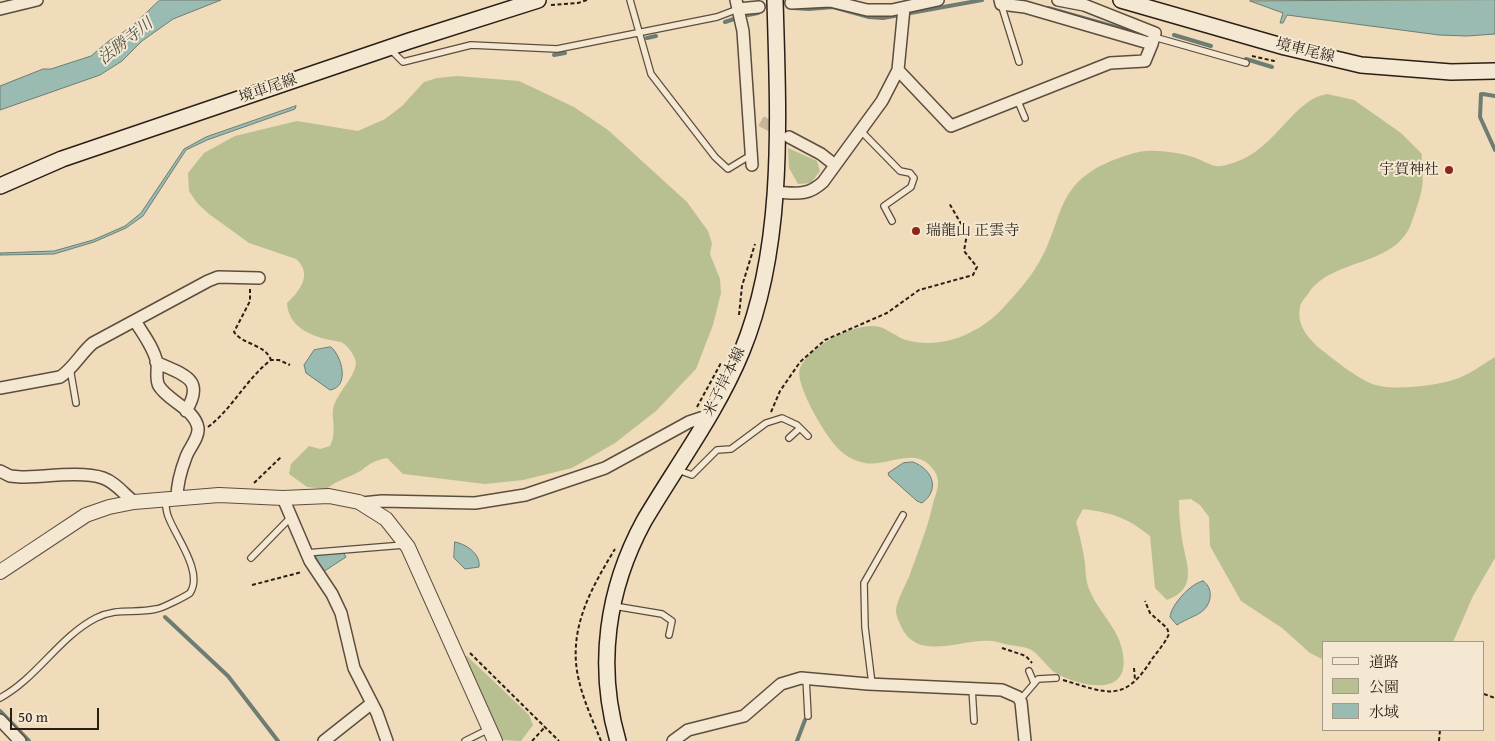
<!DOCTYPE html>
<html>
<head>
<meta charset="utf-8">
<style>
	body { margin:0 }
	#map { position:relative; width:1495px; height:741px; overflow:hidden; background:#f0dbba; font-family:"Gentium Book Plus","Noto Serif JP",serif }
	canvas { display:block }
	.legend { position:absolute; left:1322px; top:641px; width:162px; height:90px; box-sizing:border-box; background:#f5e8d2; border:1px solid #a49887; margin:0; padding:6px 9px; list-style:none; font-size:15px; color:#2a1f16 }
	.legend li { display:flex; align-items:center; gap:10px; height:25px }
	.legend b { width:25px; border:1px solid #a49887 }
	.scale { position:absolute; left:10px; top:708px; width:89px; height:22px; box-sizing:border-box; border:2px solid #2a1f16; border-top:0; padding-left:6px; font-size:15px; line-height:18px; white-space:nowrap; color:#2a1f16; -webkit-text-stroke:4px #f5e8d2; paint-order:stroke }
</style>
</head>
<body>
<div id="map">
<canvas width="1495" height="741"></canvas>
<ul class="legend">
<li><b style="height:6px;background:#f5e8d2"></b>道路</li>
<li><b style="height:14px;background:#b8c091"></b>公園</li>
<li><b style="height:14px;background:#9abbb1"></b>水域</li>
</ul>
<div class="scale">50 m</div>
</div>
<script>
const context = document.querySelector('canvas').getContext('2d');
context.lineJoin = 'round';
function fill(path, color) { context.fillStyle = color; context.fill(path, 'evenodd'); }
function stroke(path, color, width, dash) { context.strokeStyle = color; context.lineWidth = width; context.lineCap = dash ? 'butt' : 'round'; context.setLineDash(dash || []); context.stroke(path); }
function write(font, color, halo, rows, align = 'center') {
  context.font = font + ' "Gentium Book Plus","Noto Serif JP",serif'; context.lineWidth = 4; context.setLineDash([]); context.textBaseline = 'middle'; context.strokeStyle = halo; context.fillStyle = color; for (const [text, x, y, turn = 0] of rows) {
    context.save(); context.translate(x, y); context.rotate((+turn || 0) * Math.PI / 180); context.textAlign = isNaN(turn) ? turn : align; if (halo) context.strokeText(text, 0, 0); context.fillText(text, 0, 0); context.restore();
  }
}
fill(new Path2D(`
	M457,76l62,5 55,26 34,23 79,72 21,29 4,12 -2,11 10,25 1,14 -8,32 -17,44 -40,42 -41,32 -43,25 -49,12 -38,4 -82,-10 -16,-16c-13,3 -15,4 -25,12 -11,7 -25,10 -36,19l-19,-2 -18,-13 2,-10 18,-18 11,3 10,-3c8,-16 0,-29 4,-41 5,-14 20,-27 22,-41 0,-7 -8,-19 -15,-22 -3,-1 -8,-1 -11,-2 -20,-4 -42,-14 -43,-37 13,-12 26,-29 9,-44l-47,-16 -40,-29 -12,-11 -8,-12 -1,-18 16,-20 31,-17 62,-15 61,10 27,-12 17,-13 22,-24 13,-4z
	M1327,94l27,6 47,33 21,21c-1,11 2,24 0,34 -2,11 -7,25 -11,36 -17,44 -79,33 -103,70 -3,4 -7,8 -8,13 -4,18 9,33 23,44 14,11 30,24 47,32 19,9 65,3 86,-4 13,-4 27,-15 39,-22v201l-22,38 -20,46h-129v18l-14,-7 -28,-25 -41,-27 -31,-55 -1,-29 -9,-12 -9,-6 -12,1c0,13 1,26 3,39 4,25 17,49 -15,61l-12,-12 -5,-52c-24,-19 -37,-23 -67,-27l-7,13c3,11 6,23 8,35 2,9 1,20 4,29 7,22 29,40 34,63 11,48 -35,39 -63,26 -10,-5 -17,-17 -26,-24 -7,-5 -20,-5 -28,-7 -5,-1 -9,-3 -14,-3 -30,-3 -75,23 -91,-17 -2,-4 -4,-9 -4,-14 1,-10 9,-24 13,-33 8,-23 17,-45 23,-69 3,-15 12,-26 0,-40 -17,-22 -44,-1 -67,-5 -12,-2 -23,-9 -30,-18 -11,-12 -41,-62 -35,-77 9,-22 57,-47 80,-41 9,3 17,10 26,13 35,10 73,-6 97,-32 11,-12 23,-25 32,-39 30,-45 16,-83 76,-108 10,-4 23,-9 35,-10 14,-1 36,2 50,7 6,2 13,7 20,8 7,1 21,-4 27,-7 34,-15 52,-60 84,-65z
	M788,148l29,13 3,10 -9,12 -13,1 -9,-16z
	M467,656l62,59 4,10 -12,16 -19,-1 -38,-82z`), '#b8c091');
const water = new Path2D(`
	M160,0h61l-48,19 -31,22 -20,20 -22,14 -100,35v-24l43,-17h8l40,-13 19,-16 20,-12z
	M1495,0v34l-28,2 -28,-1 -152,-20 -4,8h-3l3,-10 -33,-12z
	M296,106l-1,3 -88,31 -21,10 -43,66 -17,12 -32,14 -40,12 -54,1v-2l54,-2 39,-11 32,-14 16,-13 43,-64 22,-12z
	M331,347c11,9 19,40 -1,43l-24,-17 -2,-8 10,-15z
	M913,462c19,7 28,27 9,41l-5,-2 -28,-25 -1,-3 15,-10z
	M455,542c11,2 26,12 24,25l-14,2 -11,-11z
	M343,552l3,5 -23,15 -8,-17z
	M1203,581c6,4 8,10 7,17 -3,17 -20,18 -33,27l-7,-8c1,-12 21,-34 33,-36z`);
fill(water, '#9abbb1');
stroke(water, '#6d7d73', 1);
stroke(new Path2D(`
	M793,8l16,1 24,-2 36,10 14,1 99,-18
	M1048,8l99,28
	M748,15l10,-2
	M725,22l9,-3
	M1174,35l37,11
	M647,38l9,-2
	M554,55l11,-2
	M1246,59l26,8
	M1481,94l-1,23 15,33
	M1483,94l12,2
	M165,617l63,59 50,65
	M0,711l29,30
	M797,741l8,-21`), '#6d7d73', 4);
stroke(new Path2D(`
	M761,121l22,12`), '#c8b599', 11, [11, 5.5]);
const service = new Path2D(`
	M630,0l21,74 64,83 13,12 23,-14
	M1001,4l18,58
	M1154,37l92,26
	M390,49l13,13 68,-17 86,4 160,-32 21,-8
	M1017,99l8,19
	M860,130l40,41 10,2 4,5 -3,9 -27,19 8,15
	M70,368l6,35
	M789,438l11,-10
	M678,470l14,5 25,-25 14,-1 35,-26 16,-5 15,7 11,11
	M306,553l98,-8
	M251,558l40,-41
	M614,606l48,8 10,7 -3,14
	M1029,671l5,12
	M806,678l2,38
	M872,684l-7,-57 -1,-44 39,-68
	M972,688l2,33
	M0,698c37,-20 59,-61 96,-80 22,-11 39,-4 60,-9 5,0 30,-13 34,-16 14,-21 -15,-57 -22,-77 -2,-5 -2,-11 -3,-16
	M1020,700l18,-21 18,-1
	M465,741l24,-12`);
const minor = new Path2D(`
	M736,0l7,31 9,134
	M1000,0l1,4 24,3 127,37 3,-11 -71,-28 -26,-5
	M791,3l39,-2 37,9h25l46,-10
	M904,8l-6,62 53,56 159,-63 35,-2 7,-17
	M0,9l37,-9
	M738,9l21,-2
	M789,137l32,17 14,11
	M774,192c21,1 33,5 49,-10l59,-81 16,-31
	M135,321c8,13 19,27 22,42 1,7 -2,16 2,23 9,15 36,23 39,42 1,10 -9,20 -12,29 -5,13 -9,28 -9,41
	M156,362c27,13 50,16 30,49
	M0,388l60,-11c13,-8 21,-24 33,-34l115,-62 10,-4 41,1
	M0,471l10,5 11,1c23,0 60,-6 82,1 12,4 21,16 31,24
	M283,498l27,63 22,33 9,19 13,55 23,45 10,28
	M362,503l20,-2 93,2 50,-8 80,-27 84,-46 21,-7
	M0,720l20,21
	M324,741l48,-38
	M673,741l15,-11 56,-14 37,-32 20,-6 67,6 134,6 16,7 3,5 4,39`);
const tertiary = new Path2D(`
	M0,572l86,-57 23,-8 25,-5 85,-7 64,3 46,-2 30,6 27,17 22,28 87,194`);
const secondary = new Path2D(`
	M1121,0l164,47 76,18 90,7 44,-1
	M0,186l62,-27 347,-118 129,-41
	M618,741c-22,-75 -11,-152 26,-220 33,-56 73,-109 98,-170 44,-107 36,-238 33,-351`);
stroke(service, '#5c4e3f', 8);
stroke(minor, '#5c4e3f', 14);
stroke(tertiary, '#5c4e3f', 16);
stroke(secondary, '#2a1f16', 18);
stroke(new Path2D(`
	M551,5l27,-2 9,-3
	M1252,56l22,5 2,-3
	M250,289v12l-16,31c9,13 31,12 37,28
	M739,315l3,-29 13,-42
	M697,407l24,-44
	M771,412l9,-21 20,-29 25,-22 62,-27 32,-23 54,-15 4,-8 -13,-16 3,-17 -18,-31
	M208,427c25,-19 38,-48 63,-67h8l11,5
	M254,483l27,-26
	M252,585l50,-13
	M1002,648l24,8 6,7
	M470,653l89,88
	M1134,668l1,12
	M1063,680c44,13 61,24 89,-21 6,-8 13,-16 17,-25l-2,-6 -17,-15 -5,-12
	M1484,694l11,4
	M532,741l13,-14
	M601,741c-9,-22 -20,-46 -24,-70 -7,-46 15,-84 38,-122
	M1439,741l1,-11`), '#2a1f16', 2, [4, 2.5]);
stroke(service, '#f5e8d2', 5.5);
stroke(minor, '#f5e8d2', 11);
stroke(tertiary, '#f5e8d2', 14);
stroke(secondary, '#f5e8d2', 15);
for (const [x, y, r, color] of [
	[1449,170,5,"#8f2418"],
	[916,231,5,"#8f2418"]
]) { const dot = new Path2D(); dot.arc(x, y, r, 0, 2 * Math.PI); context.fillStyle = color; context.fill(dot); stroke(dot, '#f5e8d2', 2); }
write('15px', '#2a1f16', '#f5e8d2', [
	["境車尾線",1305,51,14],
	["境車尾線",268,89,-19],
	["米子岸本線",725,382,-64]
]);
write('15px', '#2a1f16', '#f5e8d2', [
	["宇賀神社",1439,170],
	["瑞龍山 正雲寺",926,231,"left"]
], 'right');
write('italic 16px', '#4c4e44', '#f5e8d2', [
	["法勝寺川",126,42,-38]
]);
</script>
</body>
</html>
